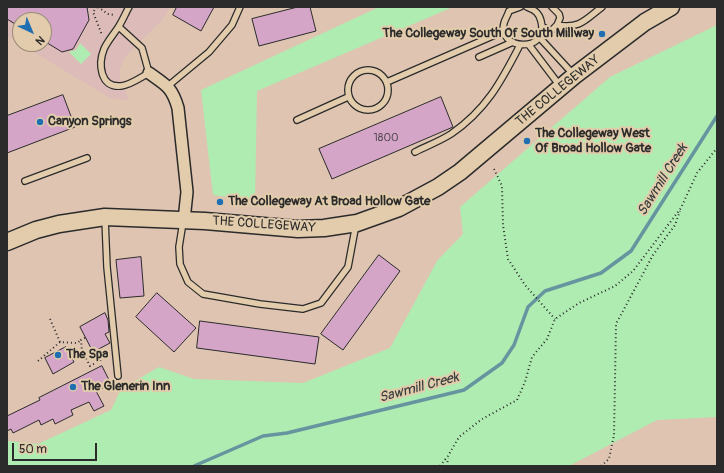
<!DOCTYPE html>
<html>
<head>
<meta charset="utf-8">
<style>
	body { margin:0 }
	#map { position:relative; width:724px; height:473px; overflow:hidden; background:#dfc4b1; font-family:Pangolin,sans-serif }
	canvas { display:block }
	.frame { position:absolute; inset:0; border:8px solid #2b2b2b; pointer-events:none }
	.north { position:absolute; left:12px; top:12px; width:40px; height:40px; box-sizing:border-box; background:#e2ccab; border:1px solid #998c78; border-radius:50%; rotate:136deg; font-size:11px; font-weight:700; line-height:16px; text-align:center; color:#2b2b2b }
	.north::after { content:''; display:block; margin:auto; width:14px; height:18px; background:#1f6fb2; clip-path:polygon(50% 0,100% 100%,50% 72%,0 100%) }
	.scale { position:absolute; left:12px; top:443px; width:85px; height:18px; box-sizing:border-box; border:2px solid #2b2b2b; border-top:0; padding-left:5px; font-size:12px; line-height:14px; white-space:nowrap; color:#2b2b2b; -webkit-text-stroke:3px #e2ccab; paint-order:stroke }
</style>
</head>
<body>
<div id="map">
<canvas width="724" height="473"></canvas>
<div class="frame"></div>
<div class="north">N</div>
<div class="scale">50 m</div>
</div>
<script>
const context = document.querySelector('canvas').getContext('2d');
context.lineJoin = 'round';
function fill(path, color) { context.fillStyle = color; context.fill(path, 'evenodd'); }
function stroke(path, color, width, dash) { context.strokeStyle = color; context.lineWidth = width; context.lineCap = dash ? 'butt' : 'round'; context.setLineDash(dash || []); context.stroke(path); }
function write(font, color, halo, rows, align = 'center') {
  context.font = font + ' Pangolin,sans-serif'; context.lineWidth = 4; context.setLineDash([]); context.textBaseline = 'middle'; context.strokeStyle = halo; context.fillStyle = color; for (const [text, x, y, turn = 0] of rows) {
    context.save(); context.translate(x, y); context.rotate((+turn || 0) * Math.PI / 180); context.textAlign = isNaN(turn) ? turn : align; if (halo) context.strokeText(text, 0, 0); context.fillText(text, 0, 0); context.restore();
  }
}
fill(new Path2D(`
	M7,7h163l-7,12 -39,39 -4,11v8l9,23 -19,-2 -103,-62zM20,20h24v24h-24z`), '#dcbbb8');
fill(new Path2D(`
	M379,7h74l-196,84 -2,110 -42,-6 -12,-105z
	M717,25v392l-60,3 -88,46h-562v-25l31,3 73,-34 10,-21 38,-22 35,12 109,4 87,-35 47,-87 26,-27 -3,-27 150,-130z
	M80,43l11,11 -10,10 -12,-12 7,-2z`), '#afecb2');
stroke(new Path2D(`
	M194,466l69,-30 24,-3 177,-43 38,-27 12,-18 14,-38 17,-16 56,-18 30,-22 86,-135`), '#66949f', 3.5);
const building = new Path2D(`
	M7,7h80l2,13 -16,29 -11,3 -18,-11v-21h-24v7l-13,-8z
	M177,7h37l-13,24 -28,-16z
	M298,7h12l6,24 -57,15 -7,-27z
	M63,95l12,32 -68,26v-37z
	M441,97l12,30 -121,52 -13,-30z
	M379,255l21,16 -57,79 -22,-16z
	M141,257l3,39 -24,2 -4,-38z
	M157,293l39,35 -22,24 -38,-35z
	M105,313l3,7 1,12 -4,2 5,9 -17,9 -13,-25z
	M200,321l119,16 -4,27 -118,-16z
	M66,347l8,15 -21,12 -8,-16z
	M102,366l9,18 -15,7 8,15 -10,5 -5,-9 -18,8 2,5 -18,9 -2,-5 -12,6 -2,-5 -26,13 -2,-4 -4,2v-15l33,-16 -1,-2z`);
fill(building, '#d4a5c7');
stroke(building, '#2b2b2b', 1);
const lane = new Path2D(`
	M520,7l-11,4c-1,4 -4,8 -5,12 -8,27 46,31 37,-2 -2,-8 -6,-11 -14,-14
	M552,7l7,7 1,4 -3,7
	M119,27l23,21 7,25c-8,4 -18,12 -28,13 -21,2 -23,-22 -17,-37 3,-7 9,-14 13,-20 5,-7 8,-15 12,-22
	M543,27l8,4 6,-6c23,4 28,-5 45,-18
	M539,37l34,37
	M529,45l31,41
	M479,57l34,-15
	M348 90a20 20 0 1 1 40 0a20 20 0 1 1-40 0Z
	M387,82l117,-51
	M168,86l41,-34 23,-27 8,-18
	M297,120l51,-23
	M415,152c12,-6 25,-11 36,-18 35,-24 50,-52 69,-89
	M25,181l62,-23
	M105,219l2,48 11,109
	M183,222l-4,25 1,17 8,18 15,12 57,10 43,5 18,-6 27,-36 8,-43`);
const street = new Path2D(`
	M149,73c17,12 23,14 29,35l9,84 -3,28`);
const secondary = new Path2D(`
	M7,242l29,-12 23,-6 46,-7 100,4 93,8 26,-1 33,-5 42,-15 39,-21 22,-15 114,-96 71,-54 26,-15`);
stroke(lane, '#2b2b2b', 8);
stroke(street, '#2b2b2b', 14);
stroke(secondary, '#2b2b2b', 19);
stroke(new Path2D(`
	M97,7l-4,5 9,23
	M98,7l10,7 7,1
	M494,169l8,17 1,39 5,34 17,26 30,34
	M50,319l10,23 17,1 4,-3
	M85,338l-4,2 1,11 8,15 18,-10
	M38,361l22,-19
	M440,466l8,-10 11,-19 23,-18 35,-19 8,-18 7,-25 15,-18 8,-20 24,-16 36,-17 18,-15 48,-63 16,-35 20,-25
	M447,466l1,-8
	M601,466l8,-7 5,-24 2,-111 37,-69 22,-30 5,-14`), '#2b2b2b', 2, [1, 3]);
stroke(lane, '#e2ccab', 5.5);
stroke(street, '#e2ccab', 11);
stroke(secondary, '#e2ccab', 16);
for (const [x, y, r, color] of [
	[602,34,4,"#1f6fb2"],
	[40,122,4,"#1f6fb2"],
	[527,141,4,"#1f6fb2"],
	[220,202,4,"#1f6fb2"],
	[58,355,4,"#1f6fb2"],
	[73,387,4,"#1f6fb2"]
]) { const dot = new Path2D(); dot.arc(x, y, r, 0, 2 * Math.PI); context.fillStyle = color; context.fill(dot); stroke(dot, '#e2ccab', 1.5); }
write('11px', '#554a52', null, [
	["1800",386,138]
]);
write('bold 13px', '#2b2b2b', '#e2ccab', [
	["The Collegeway South Of South Millway",594,34,"right"],
	["Canyon Springs",48,122],
	["The Collegeway West",535,134],
	["Of Broad Hollow Gate",535,149],
	["The Collegeway At Broad Hollow Gate",228,202],
	["The Spa",66,355],
	["The Glenerin Inn",81,387]
], 'left');
write('13px', '#2b2b2b', '#e2ccab', [
	["THE COLLEGEWAY",558,91,-39],
	["THE COLLEGEWAY",264,225,4]
]);
write('italic 14px', '#353c3e', '#e2ccab', [
	["Sawmill Creek",663,180,-58],
	["Sawmill Creek",419,388,-15]
]);
</script>
</body>
</html>
